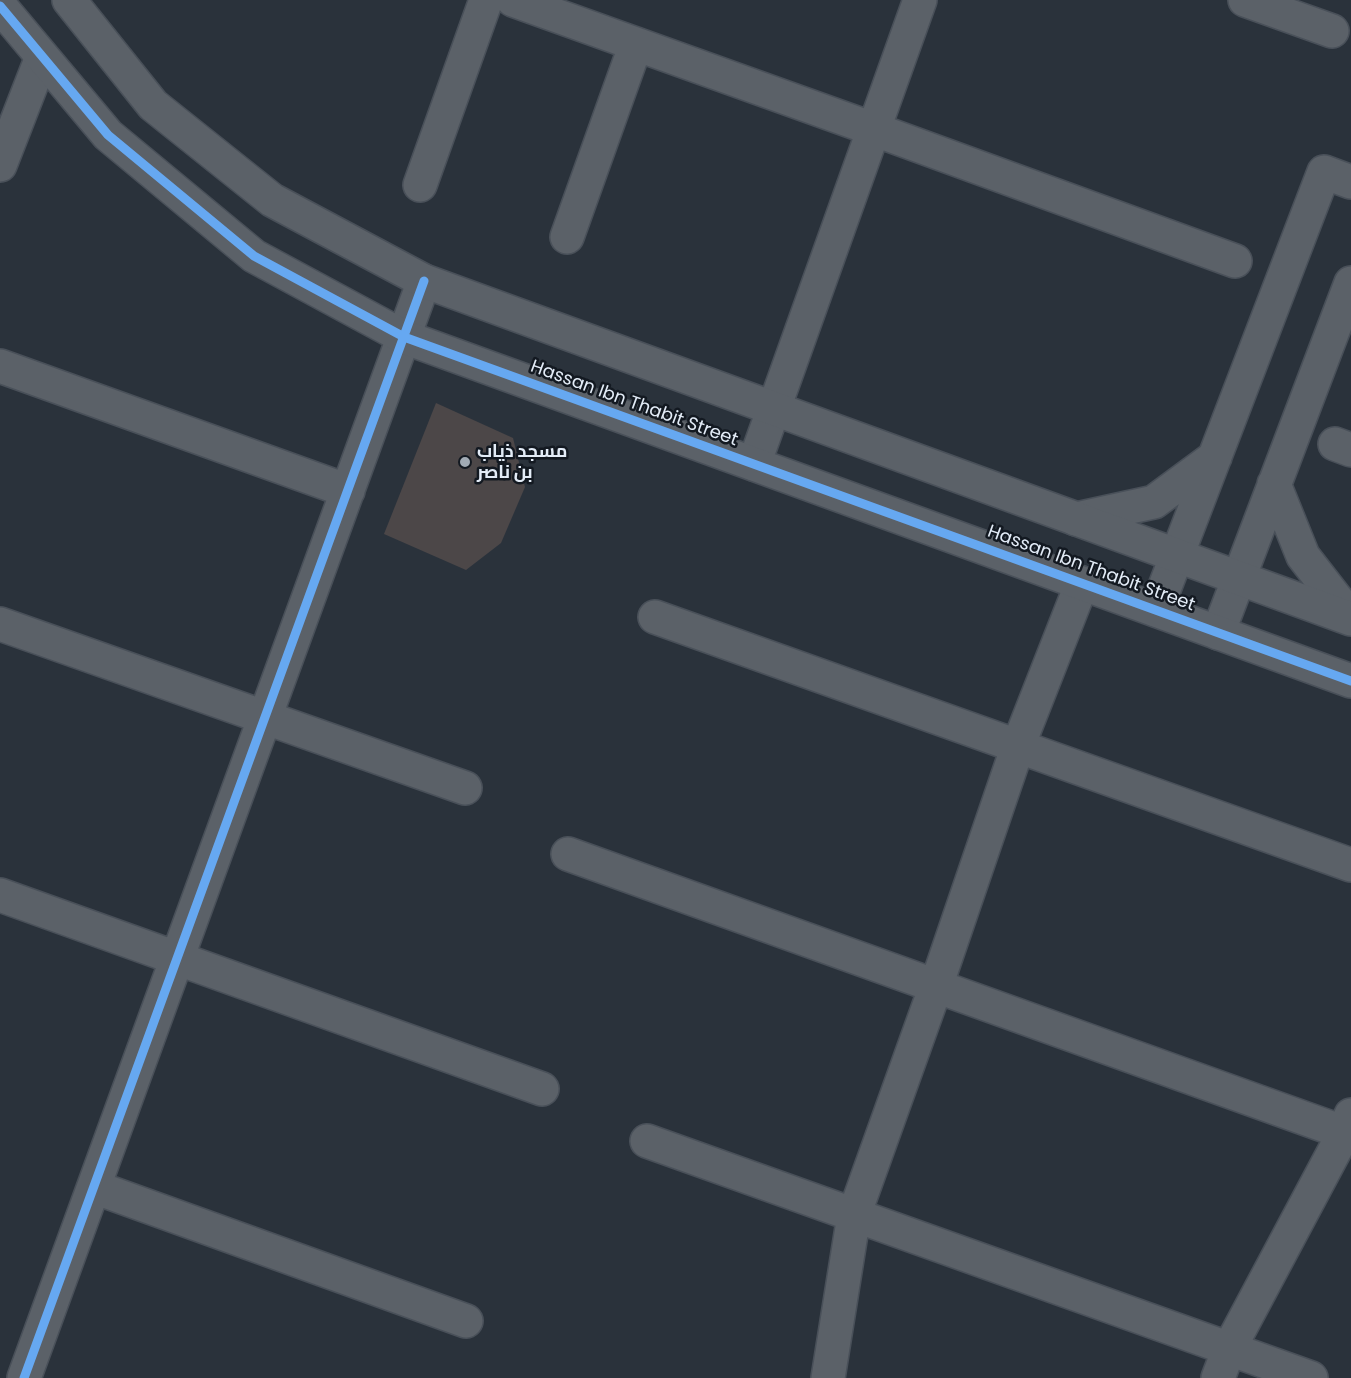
<!DOCTYPE html>
<html>
<head>
<meta charset="utf-8">
<style>
	body { margin:0 }
	canvas { display:block; background:#2a323b }
</style>
</head>
<body>
<canvas width="1351" height="1378"></canvas>
<script>
const context = document.querySelector('canvas').getContext('2d');
context.lineJoin = 'round';
function fill(path, color) { context.fillStyle = color; context.fill(path, 'evenodd'); }
function stroke(path, color, width, dash) { context.strokeStyle = color; context.lineWidth = width; context.lineCap = dash ? 'butt' : 'round'; context.setLineDash(dash || []); context.stroke(path); }
function write(font, color, halo, rows, align = 'center') {
  context.font = font + ' Poppins,Cairo,sans-serif'; context.lineWidth = 5; context.setLineDash([]); context.textBaseline = 'middle'; context.strokeStyle = halo; context.fillStyle = color; for (const [text, x, y, turn = 0] of rows) {
    context.save(); context.translate(x, y); context.rotate((+turn || 0) * Math.PI / 180); context.textAlign = isNaN(turn) ? turn : align; if (halo) context.strokeText(text, 0, 0); context.fillText(text, 0, 0); context.restore();
  }
}
fill(new Path2D(`
	M436,403l77,35 12,49 -24,56 -35,27 -82,-36z`), '#4c4748');
const minor = new Path2D(`
	M513,0l360,129 362,132
	M1245,0l87,31
	M0,165l42,-108
	M420,185l66,-185
	M567,237l69,-193
	M0,366l348,125
	M1335,444l16,6
	M754,464l166,-464
	M1274,484l29,72 48,62
	M1076,519l78,-17 61,-45
	M1156,610l168,-438 27,10
	M655,617l696,248
	M0,624l465,164
	M1218,633l133,-350
	M568,854l783,281
	M0,895l542,194
	M647,1141l664,237
	M94,1187l372,134
	M24,1378l400,-1097
	M828,1378l26,-163 82,-229 82,-240 64,-163
	M1218,1378l11,-29 115,-216 7,-18`);
const tertiary = new Path2D(`
	M69,0l84,105 119,95 152,81 927,338
	M0,6l108,129 146,121 150,81 947,344`);
stroke(minor, '#495059', 36);
stroke(tertiary, '#495059', 36);
stroke(minor, '#5b6168', 33);
stroke(tertiary, '#5b6168', 33);
stroke(new Path2D(`
	M0,6l108,129 146,121 150,81 947,344
	M24,1378l400,-1097`), '#66a8f1', 9);
for (const [x, y, r, color] of [
	[465,462,6,"#a2abb5"]
]) { const dot = new Path2D(); dot.arc(x, y, r, 0, 2 * Math.PI); context.fillStyle = color; context.fill(dot); stroke(dot, '#131921', 2); }
write('18px', '#e3ecf7', '#131921', [
	["Hassan Ibn Thabit Street",634,404,20],
	["Hassan Ibn Thabit Street",1091,569,20]
]);
write('bold 18px', '#e3ecf7', '#131921', [
	["مسجد ذياب",477,452],
	["بن ناصر",477,473]
], 'left');
</script>
</body>
</html>
